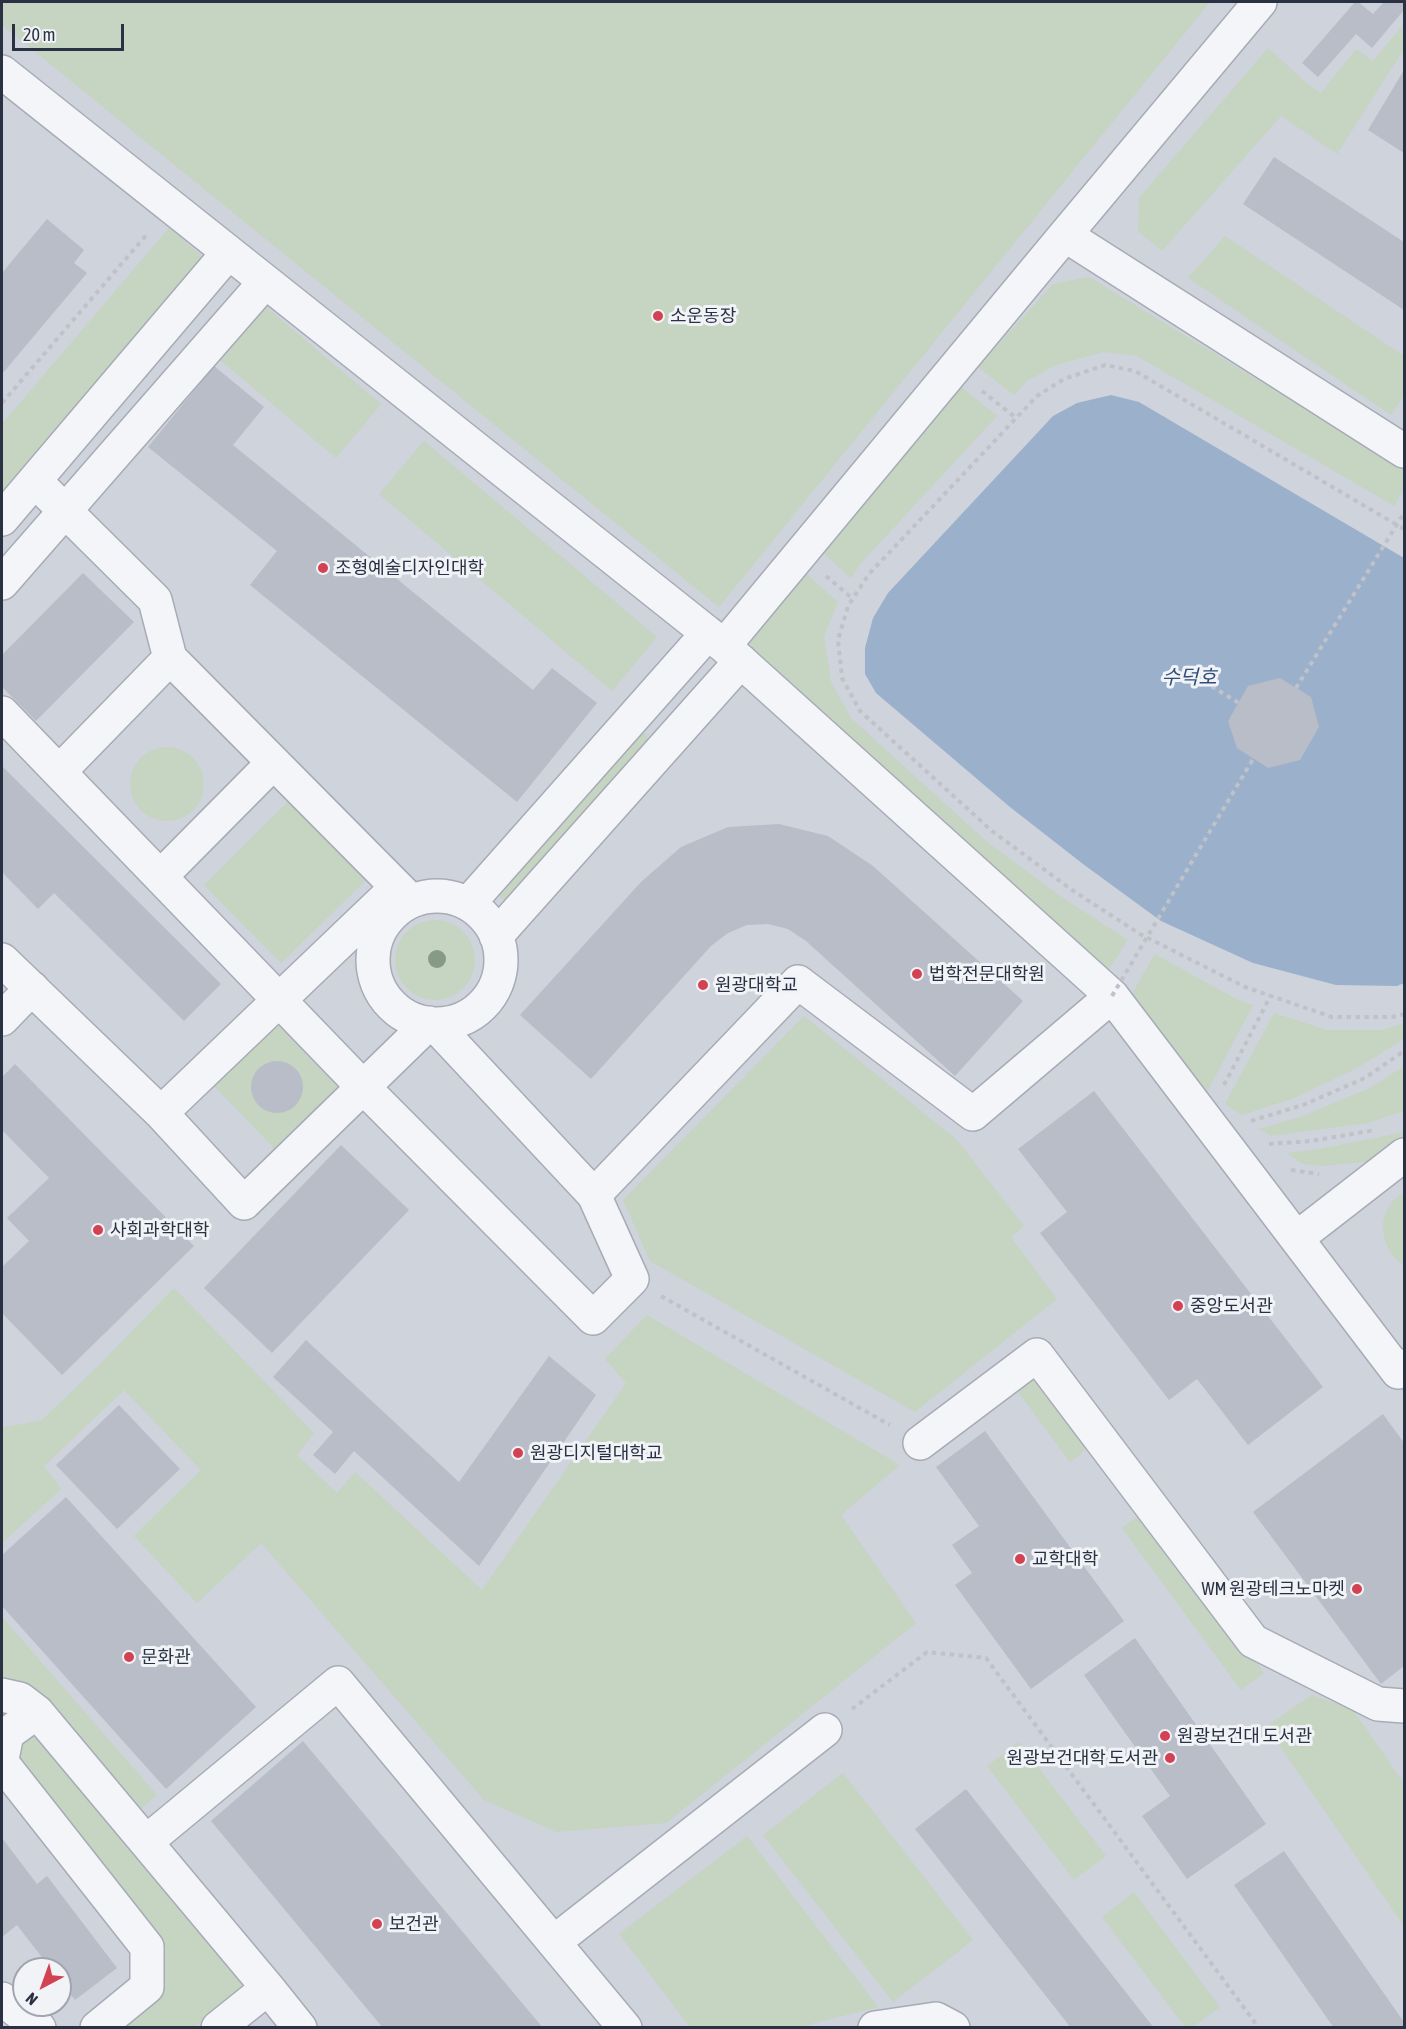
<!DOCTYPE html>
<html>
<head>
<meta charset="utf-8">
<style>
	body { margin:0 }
	#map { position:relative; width:1406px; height:2029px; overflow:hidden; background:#e1e4ea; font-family:"Asap Condensed",sans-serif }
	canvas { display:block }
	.frame { position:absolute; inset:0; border:3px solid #293143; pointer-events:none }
	.north { position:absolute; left:12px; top:1957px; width:60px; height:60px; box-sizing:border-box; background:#f1f3f7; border:2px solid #a1a5af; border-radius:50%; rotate:221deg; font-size:16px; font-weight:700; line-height:24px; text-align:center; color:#293143 }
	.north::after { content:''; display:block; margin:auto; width:21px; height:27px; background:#d34252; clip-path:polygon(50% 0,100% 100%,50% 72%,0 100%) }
	.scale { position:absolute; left:12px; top:24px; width:112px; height:27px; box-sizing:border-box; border:3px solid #293143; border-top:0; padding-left:8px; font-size:18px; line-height:21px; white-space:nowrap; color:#293143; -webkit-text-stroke:4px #f1f3f7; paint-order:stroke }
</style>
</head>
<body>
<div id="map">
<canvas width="1406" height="2029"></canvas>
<div class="frame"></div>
<div class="north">N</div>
<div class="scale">20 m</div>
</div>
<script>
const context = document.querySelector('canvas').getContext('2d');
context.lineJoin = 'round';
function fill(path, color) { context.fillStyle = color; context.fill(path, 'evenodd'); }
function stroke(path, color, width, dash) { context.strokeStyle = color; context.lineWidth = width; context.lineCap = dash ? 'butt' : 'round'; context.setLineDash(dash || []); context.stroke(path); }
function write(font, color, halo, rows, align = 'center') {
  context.font = font + ' "Asap Condensed","Noto Sans KR",sans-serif'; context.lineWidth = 6; context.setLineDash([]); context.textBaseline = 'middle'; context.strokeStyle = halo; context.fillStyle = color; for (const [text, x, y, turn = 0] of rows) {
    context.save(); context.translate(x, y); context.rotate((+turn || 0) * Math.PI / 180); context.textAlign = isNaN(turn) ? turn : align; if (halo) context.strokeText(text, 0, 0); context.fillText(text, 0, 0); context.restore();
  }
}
fill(new Path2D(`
	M2,2h1402v2025l-1402,1zM24,1969h36v36h-36z`), '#cfd3dc');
fill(new Path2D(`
	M2,2h1208l-491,605 -717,-582z
	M1404,24v25l-67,105 -56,-38 -119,135 -24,-20 1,-33 129,-150 41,37 12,8 35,-44 17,12z
	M169,228l34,29 -201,238v-71z
	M1225,236l179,120v39l-13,20 -203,-137z
	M1089,277l315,192v19l-10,18 -257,-150 -33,-4 -48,13 -29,16 -13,14 -36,-28 75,-83z
	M264,305l117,99 -45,54 -117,-99z
	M960,386l37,30 -136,147 -10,15 -30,-27z
	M424,441l233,196 -45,54 -233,-197z
	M804,572l34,30 -14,34 7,46 21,37 135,123 79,58 62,40 -23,35 -363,-330z
	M636,733l11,1 2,12 -139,154 -9,-1 -3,-9z
	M130 784a37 37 0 1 1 74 0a37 37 0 1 1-74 0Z
	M291,799l77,79 -87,85 -77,-78z
	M395 960a40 40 0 1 1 80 0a40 40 0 1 1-80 0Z
	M1155,954l83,46 15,5 -46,87 -19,-16 -59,-77z
	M1274,1013l53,17h56l21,-7v16l-47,29 -63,30 -52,17 -17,-11z
	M804,1016l153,124 67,86 -13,11 46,62 -142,113 -265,-151 -27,-61z
	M278,1025l60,62 -64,61 -60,-62z
	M1404,1066v45l-36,12 -97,13 -12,-7 44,-13 67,-28z
	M1404,1132v5l-32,24 -48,5 -22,-2 -15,-11 32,-4z
	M1404,1192v74c-26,-20 -30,-55 0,-74z
	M174,1288l140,145 -17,22 40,38 18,-21 127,118 144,-207 -21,-24 42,-44 253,150 -59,50 75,108 -250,200 -110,9 -72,-32 -223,-257 -64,60 -63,-67 67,-66 -77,-80 -80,76 17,23 -59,54v-115l40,-8 57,-55z
	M1036,1368l57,76 -23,18 -57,-77z
	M1146,1511l118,162 -23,17 -119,-162z
	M2,1617l155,178 -20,17 -135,-129z
	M1312,1695l41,15 51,73v143l-138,-200z
	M38,1730l208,256 -52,41h-75l42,-33v-55l-141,-182 2,-14z
	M1019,1742l87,114 -32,24 -87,-114z
	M843,1773l130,167 -80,62 -130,-167z
	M747,1836l131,171 -67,17 -5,3h-116l-71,-93z
	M1134,1892l86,115 -27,20h-8l-83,-110z`), '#c6d4c2');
fill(new Path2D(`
	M1111,395l28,7 265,156v425l-7,3 -61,-1 -83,-22 -92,-42 -78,-57 -73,-57 -134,-114 -11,-19v-26l8,-30 15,-25 165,-177 24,-13z`), '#9bb0cb');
fill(new Path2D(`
	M1355,2h3l15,12 11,-12h20v8l-32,38 -16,-14 -38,43 -16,-14z
	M1404,70v83l-36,-23z
	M1274,157l130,85v68l-161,-106z
	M47,219l37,31 -10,13 13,10 -85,101v-101z
	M214,366l50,41 -31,38 300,245 19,-22 45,35 -80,99 -267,-217 27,-34 -129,-104z
	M83,573l51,49 -98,99 -34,-34v-32z
	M1280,678l31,19 8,30 -19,33 -32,8 -31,-20 -9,-27 20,-35z
	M2,766l219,218 -37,37 -130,-128 -16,16 -36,-37z
	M779,824l49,12 45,30 150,135 -68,75 -149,-135 -18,-12 -20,-5 -21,1 -19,8 -17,13 -120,133 -71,-64 121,-133 40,-35 47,-20z
	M251 1087a26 26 0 1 1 52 0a26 26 0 1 1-52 0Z
	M15,1064l179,182 -132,129 -60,-62v-46l27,-26 -22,-23 42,-40 -47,-48v-53z
	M1094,1091l229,296 -75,58 -51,-66 -28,21 -129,-167 27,-21 -49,-63z
	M341,1145l68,65 -137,143 -68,-65z
	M306,1340l153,142 90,-126 47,39 -117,171 -125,-115 -19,23 -22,-19 20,-23 -60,-55z
	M119,1405l61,64 -63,60 -61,-64z
	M1383,1414l21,29v223l-23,18 -128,-172z
	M985,1431l139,190 -93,68 -76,-104 17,-12 -20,-28 27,-19 -43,-59z
	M66,1497l190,210 -90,82 -164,-183v-51z
	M1135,1638l131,186 -79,55 -45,-63 28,-20 -86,-121z
	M303,1741l240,287h-160l-172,-207z
	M966,1789l188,239h-83l-156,-199z
	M2,1838l35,46 10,-8 70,92 -42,32 -15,-19v-12h-9l-34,-44 -15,12z
	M1284,1851l120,171v6h-70l-100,-143z`), '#b8bdc8');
const minor = new Path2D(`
	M2,72l722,574 388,350 286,376 6,-6
	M1065,235l195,-233
	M35,481l120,119 15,58 -111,114 305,316 229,230 39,-39 -38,-84
	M2,519l226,-266
	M2,583l263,-301
	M724,646l341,-411 339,216
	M170,658l241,243
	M2,713l57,59
	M161,876l112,-113
	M373 960a64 64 0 1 1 128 0a64 64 0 1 1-128 0Z
	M468,904l240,-271
	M496,936l245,-275
	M2,960l159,153 83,90 185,-180
	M2,1019l30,-31
	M435,1025l159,170 204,-213 175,132 139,-118
	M161,1113l229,-219
	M1297,1238l107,-83
	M920,1443l117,-88 216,286 125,63 26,2
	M2,1695l18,4 17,13 231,276
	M2,1759l5,-25 30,-22
	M2,1763l145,184v40l-50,41
	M146,1842l192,-159 287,345
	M554,1942l271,-212
	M2,1999l37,29
	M218,2028l50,-40 32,40
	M875,2028l61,-9 17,9`);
stroke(minor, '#a6abb5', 36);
stroke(new Path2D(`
	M982,391l34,27
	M2,403l146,-170
	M1404,529l-269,-158 -30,-6 -41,14 -27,17 -168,178 -21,32 -10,34 4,38 18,33 132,120 80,59 68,44 105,53 87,30h60l12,-3
	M826,576l27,23
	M1196,677l43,26
	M1224,1085l47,-90
	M1251,1121l52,-16 62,-27 39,-27
	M1269,1144l42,-3 64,-11
	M1291,1170l28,4
	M661,1296l229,129
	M852,1709l75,-57 59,6 273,370`), '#bfc2c9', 4, [4.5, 4.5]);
stroke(minor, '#f4f5f8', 33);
stroke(new Path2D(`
	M1296,688l108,-175
	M1112,996l141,-237`), '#bfc2c9', 4, [4.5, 4.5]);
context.fillStyle = '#869b86';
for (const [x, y] of [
	[437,959]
]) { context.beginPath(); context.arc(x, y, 9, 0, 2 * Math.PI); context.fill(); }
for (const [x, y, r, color] of [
	[658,316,6,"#d34252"],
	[323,568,6,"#d34252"],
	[917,974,6,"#d34252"],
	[703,985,6,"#d34252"],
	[98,1230,6,"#d34252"],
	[1178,1306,6,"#d34252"],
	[518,1453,6,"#d34252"],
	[1020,1559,6,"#d34252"],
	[1357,1589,6,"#d34252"],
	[129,1657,6,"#d34252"],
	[1165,1736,6,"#d34252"],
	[1170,1758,6,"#d34252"],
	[377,1924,6,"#d34252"]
]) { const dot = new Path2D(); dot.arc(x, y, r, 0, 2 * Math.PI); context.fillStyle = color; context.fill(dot); stroke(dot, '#f1f3f7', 2); }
write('18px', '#293143', '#f1f3f7', [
	["소운동장",670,316],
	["조형예술디자인대학",335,568],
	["법학전문대학원",929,974],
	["원광대학교",715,985],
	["사회과학대학",110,1230],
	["중앙도서관",1190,1306],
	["원광디지털대학교",530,1453],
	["교학대학",1032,1559],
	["WM 원광테크노마켓",1345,1589,"right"],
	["문화관",141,1657],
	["원광보건대 도서관",1177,1736],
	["원광보건대학 도서관",1158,1758,"right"],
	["보건관",389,1924]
], 'left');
write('italic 20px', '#314e78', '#f1f3f7', [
	["수덕호",1189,678]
]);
</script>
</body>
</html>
